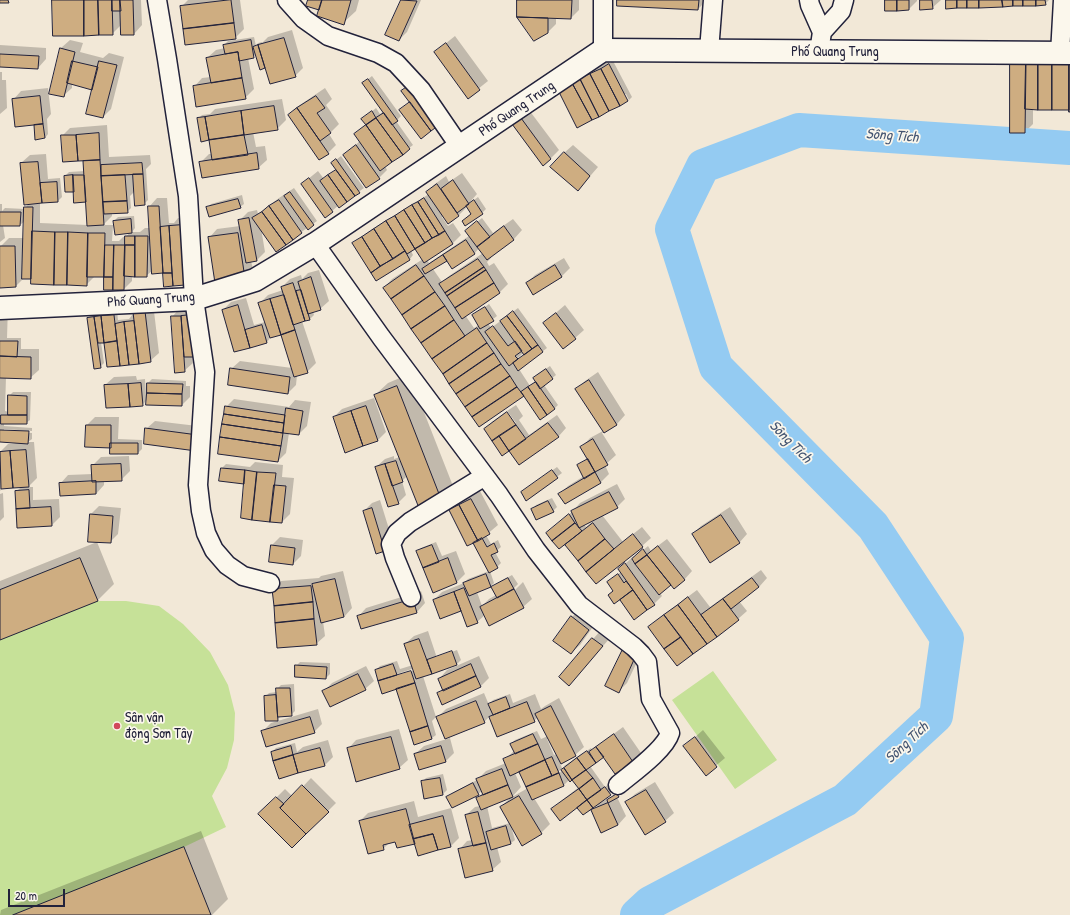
<!DOCTYPE html>
<html>
<head>
<meta charset="utf-8">
<style>
	body { margin:0 }
	#map { position:relative; width:1070px; height:915px; overflow:hidden; background:#f2e8d7; font-family:"Patrick Hand",sans-serif }
	canvas { display:block }
	.scale { position:absolute; left:8px; top:889px; width:57px; height:18px; box-sizing:border-box; border:2px solid #22223b; border-top:0; padding-left:5px; font-size:12px; line-height:14px; white-space:nowrap; color:#22223b; -webkit-text-stroke:3px #fbf7ec; paint-order:stroke }
</style>
</head>
<body>
<div id="map">
<canvas width="1070" height="915"></canvas>
<div class="scale">20 m</div>
</div>
<script>
const context = document.querySelector('canvas').getContext('2d');
context.lineJoin = 'round';
function fill(path, color) { context.fillStyle = color; context.fill(path, 'evenodd'); }
function stroke(path, color, width, dash) { context.strokeStyle = color; context.lineWidth = width; context.lineCap = dash ? 'butt' : 'round'; context.setLineDash(dash || []); context.stroke(path); }
function write(font, color, halo, rows, align = 'center') {
  context.font = font + ' "Patrick Hand",sans-serif'; context.lineWidth = 3.5; context.setLineDash([]); context.textBaseline = 'middle'; context.strokeStyle = halo; context.fillStyle = color; for (const [text, x, y, turn = 0] of rows) {
    context.save(); context.translate(x, y); context.rotate((+turn || 0) * Math.PI / 180); context.textAlign = isNaN(turn) ? turn : align; if (halo) context.strokeText(text, 0, 0); context.fillText(text, 0, 0); context.restore();
  }
}
fill(new Path2D(`
	M80,558l18,43h28l33,5 24,18 27,28 18,33 7,28 -1,27 -7,28 -15,28 14,31 -42,20 27,68h-211v-325z
	M713,671l64,89 -42,29 -63,-89z`), '#c6e198');
fill(new Path2D(`
	M53,0h88l1,25 -8,9 -12,-10 -10,10z
	M188,0h52l4,29 -9,9 -54,-31z
	M309,0h50l-3,11 -13,12 -22,-17z
	M402,0h19l-14,32 -8,8 -12,-6z
	M518,0h61v10l-8,8 -15,-1v7l-9,9z
	M618,0h89l-9,9z
	M886,0h31v1l-8,8z
	M921,0h20l-9,8z
	M947,0h102l-4,4z
	M292,30l11,38 -8,8 -29,-10 -2,1 -8,-13 -3,3 -5,1 6,31 -9,9 -51,-11 8,-9 9,-1 -4,-19 9,-8 9,-2 -1,-3 4,-4 26,-4 2,9 2,-3 4,-1v1l6,-6z
	M455,36l33,45 -20,16 -33,-45z
	M70,40l13,3 -3,9 23,6 6,-5 15,4 -13,52 -8,8 -10,-28 -21,-5v4l-9,8 -2,-48z
	M0,45l46,3v11l-8,9 -38,-2z
	M1070,54v69v-14l-37,-1v16l-8,8 -14,-70z
	M609,61l1,2 3,-2 19,36 -3,3 -3,-6 -67,-3 26,-16 5,-4z
	M0,72h2v8h4l1,28 -7,6z
	M372,76l29,40 -5,5 17,24 -28,21 2,4 -8,8 -35,-23 16,-14 -5,-7 11,-10 -3,-5 13,-11 4,6 4,-3 -17,-31z
	M48,88l3,26 -4,5 1,15 -3,4 -10,-13 2,-2 -24,-23 8,-9z
	M325,88l7,11 -6,6 13,19 -10,10 7,11 -8,8 -39,-38 8,-8z
	M282,99l4,21 -9,9 -24,3 3,15 9,-1 2,14 -9,8 -58,-5 9,-9h3l-2,-16 -12,-19 4,-4 8,-1 5,-5z
	M529,110l30,40 -9,9 -37,-35z
	M107,125l2,32 41,-2 1,9 -5,5 2,31 -4,4 -9,-13 -5,5 1,12 -4,4 -15,1v3l-9,9h10l-1,16h7l4,-4h3l4,-5 -16,-11 4,-4 16,-1 1,12 -3,4h8l5,-4h5l-1,-21 8,-9h10l2,25h5l4,-5h12l-5,66 -20,2 -1,-14 -11,-2 -7,6h-14v5l-8,8h-19v-14l-2,1h-8l-9,9 -62,-7 -8,8 -15,-40 8,-8h15l1,-17 -5,4h-17l2,13 -5,4v-38h2v7l3,-3 20,1 4,-6 -8,-40 9,-8 16,-1 2,25 12,-1 2,19 -4,4 -18,1v21l48,2 -2,-24 -11,-10 -10,-15 4,-4 16,-1 -1,-11 -22,-24 8,-8z
	M573,145l25,22 -20,23 -14,-37z
	M341,156l23,32 -25,18v-1l-7,6 -30,-27 16,-13 6,8 13,-10 -5,-6z
	M462,173l15,21 -7,8v1l8,-6 8,12 -4,4 -10,1 -5,-7 -8,8 -17,2 6,9 5,-3 8,12 -8,8 -26,17 2,3 40,-27 -3,-5 16,-13 11,15 20,-14 9,11 -8,9 -24,17 1,2 -4,4 2,4 5,-3 14,21 -8,8 -35,23 9,13 5,-3 -6,-9 16,-12 8,12 -9,7 3,5 27,-20 29,40 -28,21 11,17 6,-5 -2,-3 4,-4 12,-8 6,9 -12,10 14,20 -4,4 -30,-15 -45,32 -95,-138 8,-9 31,-20 -8,-12 -4,4 2,4 -3,4 -34,21 -23,-37 19,-14 57,-35 -2,-2 8,-8 11,-8 3,6zM479,248l4,5 -34,23 -7,6 -9,-13 14,-10 5,8 23,-14zM524,352l1,2 -7,5v-1z
	M294,188l23,33 -41,29 -15,-22 4,24 -8,8 -6,1 2,8 -9,8 -35,-39 8,-9 23,-3 -1,-5 9,-9 9,-2 1,4 21,-16z
	M242,195l2,9 -4,3 -33,1 4,-4z
	M564,258l6,10 -8,8 -29,17 -6,-10 8,-8z
	M319,270l10,31 -9,8 -7,3 1,3 -4,4 -8,2 14,42 -9,9 -10,3 -1,10 -8,8 -57,-24 9,-8 52,7 -11,-35 -10,4 -4,5 -32,9 -12,-41 8,-8 15,-4 8,27 11,-3 -5,-19 8,-8 15,-5 -1,-3 8,-8 11,-4 1,4 6,-6z
	M153,303l6,50 -9,8 -42,5 -3,-24h-4l3,21 -4,4 -12,-49 4,-4 25,-3 1,9 11,-1 4,-5z
	M0,305l8,1 -1,32h14v11h18v21l-9,8 -24,-1 -1,34 4,1v-16l4,-4h18l-1,28 -4,3h-22v3l28,2v3l-28,-2v2l28,2v6l-4,3h6l3,36 -9,9h5v13l26,-1 1,18 -8,8 -34,2 -2,-35 5,-5 -19,1 -2,3v-39l8,-8 9,-1v-1l-17,-1z
	M565,305l19,25 -9,8 -31,-15z
	M199,307l-7,49 1,7 -9,8 -12,-54 8,-9z
	M598,372l27,43 -8,9 -15,9 14,22 -11,10 4,9 -8,8 -36,21 -5,-9 8,-8 16,-10 -6,-10 10,-8 -6,-11 8,-9 13,-7 -26,-42 8,-8z
	M409,374l44,112 -12,12 -34,-22 -5,5 4,14 -8,8 -22,-36 9,-8 9,-3v3l6,-2 -25,-62 13,-12z
	M136,376l1,4 8,-1 1,16 2,-1v-11l4,-4 34,2v5h4v11l-8,8 -35,-5 -5,5 -37,-20 9,-8z
	M374,398l12,34 -8,8 -44,-23 8,-8z
	M234,399l55,8 6,-7 16,2 -4,24 -8,8 -10,-1 -3,20 -8,8 -52,-54z
	M516,405l7,11 -4,4 10,15 28,-20 9,13 -8,9 -48,14 -25,-22 8,-8 13,-9 8,12 2,-1 -9,-12z
	M95,417h24l-1,22 24,1v9l-4,4 -27,-6 -24,-22z
	M155,421l51,6 -2,14 -58,-12z
	M129,456l1,15 -9,9h-17v5l-8,9 -36,-10 8,-9 25,-1 -1,-8 9,-9z
	M255,462l28,3 -1,12 12,1 -4,36 -8,8 -37,-39 -23,-15 4,-4 24,3z
	M557,467l5,6 -35,26 -5,-7z
	M617,484l8,15 -8,8 -15,8 21,27 19,-15 9,11 -9,8 -46,37 -30,-38 4,-4 -1,-1 -22,-7 25,-21 8,-9zM596,519l-10,8 -2,-3z
	M480,491l18,34 -12,10 5,9 7,-4 3,7 -6,5 6,11 -4,4 -7,4 4,12 -4,4 -13,5 5,14 7,-7 7,-4 -4,-7 4,-4 16,-9 6,9 -5,5v3l10,-10 9,17 -9,8 -38,8 -8,7 -16,-13 -21,8 -6,-17 8,-8 22,-9 4,-4 21,-8 -15,-29 -24,-31 8,-9z
	M3,493l1,24 -4,4v-27z
	M552,498l5,9 -4,4 -20,-2 3,-4z
	M380,500l13,42 -8,8 -21,-39 8,-8z
	M99,506l22,2 -3,26 -8,8 -21,-1 2,-27z
	M730,507l17,27 -8,9 -46,-9 8,-8z
	M280,537l23,3 -2,16 -8,8 -21,-19z
	M667,539l25,32 -8,9 -13,4 -11,9 2,3 -8,8 -20,14 -14,-19 -11,-4 8,-7 -5,-10 9,-6 -2,-3 15,-13 1,1 13,-11 3,5z
	M97,542l17,42 -17,17 -97,38v-58z
	M436,542l6,14 14,-5 9,23 -8,8 -24,10 -16,-40 4,-4z
	M761,570l6,8 -8,9 -20,14 8,10 -9,8 -89,8 9,-8 39,-29 13,17z
	M343,571l9,37 -8,9 -21,4 2,15 -9,8 -43,-54 8,-9 38,-3 2,-2z
	M421,591l4,12 -8,9 -56,16 -3,-11 8,-9z
	M580,609l17,12 -17,24 -9,8 1,-36z
	M601,630l9,8 -41,47 -9,-8z
	M428,631l8,24 21,-6 -21,6v3l21,-8 4,10 -4,4 -34,12 13,41 -4,4 4,14 -4,3 -17,6 -18,-56 -14,4 -7,-22 4,-4 17,-5 3,8 13,-4 -8,-21 9,-8zM415,668l1,2 -22,7 3,-3z
	M633,639l12,6 -18,38 -8,8z
	M479,656l10,22 -8,8 -42,8 4,-5 -4,-10 8,-9z
	M300,662l30,1v11l-4,4 -30,-12z
	M366,666l8,15 -9,8 -41,2 8,-8z
	M294,684l1,27 -4,4 -10,1 -4,4 -12,-23 4,-4 8,-1v-3l4,-4z
	M484,693l5,12 4,-5 17,-6 3,9 22,-9 6,15 4,-3 14,-8 25,49 -9,8 -15,8 2,5 1,-1 -5,5v3l7,-8 -1,-1 27,-18 1,2 31,-23 18,26 -8,8 -17,12 -12,-17 -14,10 15,21 4,-3 5,6 -13,12 9,-4 12,-7v1l-5,5 9,19 -8,9 -26,-14 6,-6 -1,-1h-16l-29,6 9,-9 18,-14 -7,-8 -3,1 -5,5 -30,13 16,26 -9,9 -18,11 -12,-18 4,14 -4,3 -14,4 4,15 -9,8 -33,-20 8,-9 6,-1 -7,-25 9,-8 5,-1 -3,-8 6,-5 -1,-2 -4,3 -30,3 4,-4 25,-13 9,-9 20,-8 -2,-3 10,-9 -3,-7 4,-4 22,-9 4,8 7,-3 -10,-19 -4,4 -36,14 -8,-19 -6,6 -46,-5 8,-8zM549,738l8,16 -3,1 -7,-16zM520,771l8,17 -16,9 9,-10 -6,-14zM512,796l-11,11 9,16 -18,5 -5,-22z
	M318,709l4,15 -8,8 -51,-1 8,-8z
	M399,729l9,31 -9,8 -51,-19 8,-9z
	M703,730l22,28 -19,16 -21,-28z
	M450,738l4,15 -8,8 -26,8 -5,-15 9,-8z
	M328,740l5,17 -8,8 -53,-13 4,-4 19,-5 2,9 6,-5z
	M443,774l4,16 -4,4 -21,-12 4,-4z
	M311,778l25,25 -44,44 -32,-33 25,-25 8,8z
	M655,782l19,31 -9,8 -39,-18 9,-9z
	M414,801l4,16 33,-9 8,30 -8,8 -13,3 -23,-7 -20,-1 -5,1 -7,7 -23,-28 8,-8z
	M201,831l27,68 -16,16h-212l1,-5z`), '#0003');
stroke(new Path2D(`
	M637,915l13,-12 195,-103 91,-84 11,-78 -74,-112 -157,-159 -44,-138 31,-63 96,-36 271,18`), '#94cbf2', 34);
const building = new Path2D(`
	M0,0h8l1,3h-9z
	M52,0h32v36h-31z
	M84,0h14l1,35 -15,1z
	M98,0h14l1,35h-14z
	M112,0h8l1,11h-9z
	M120,0h13l1,35h-13z
	M231,0l3,23 -51,6 -3,-23z
	M308,0h14l-3,10 -13,-4z
	M322,0h29l-7,25 -27,-9z
	M401,0l16,1 -18,40 -14,-6z
	M517,0h55l-1,19 -54,-2z
	M617,0h82l-1,10 -81,-4z
	M885,0h12v11h-12z
	M897,0h12v10l-12,1z
	M920,0h12l1,9 -13,1z
	M946,0h11v8l-11,1z
	M957,0h10v8h-10z
	M967,0h12v8h-12z
	M979,0h23l1,7 -24,1z
	M1002,0h11v6l-10,1z
	M1013,0h10v6h-10z
	M1023,0h13v6h-13z
	M1036,0h9l1,5 -10,1z
	M517,17l31,1v15l-14,8z
	M234,23l2,16 -51,6 -2,-16z
	M284,38l12,39 -26,7 -12,-39z
	M251,40l3,18 -15,3 -1,-9 -13,2 -2,-9z
	M446,43l34,47 -12,9 -34,-47z
	M258,45l7,23 -5,2 -7,-23z
	M60,48l15,4 -11,45 -15,-3z
	M238,52l4,26 -31,5 -5,-25z
	M0,54l39,2 -1,13 -38,-2z
	M72,61l26,6 -6,23 -25,-7z
	M99,61l18,4 -14,53 -17,-4z
	M1010,62h16l-1,71h-15z
	M1026,62h12v48l-13,-1z
	M1038,62h14v48h-14z
	M1052,62h17v48h-17z
	M1069,62h1v50h-1z
	M609,64l19,37 -8,5 -19,-37z
	M601,69l19,37 -11,5 -19,-37z
	M590,74l19,37 -10,6 -19,-38z
	M242,78l4,21 -50,8 -3,-21z
	M368,79l30,42 -6,4 -30,-42z
	M580,79l19,38 -7,3 -20,-37z
	M572,83l20,37 -15,8 -19,-38z
	M410,85l29,40 -8,6 -30,-40z
	M40,96l3,28 -28,3 -3,-28z
	M316,96l9,12 -8,5 14,20 -11,8 -23,-33z
	M410,102l21,29 -10,8 -22,-29z
	M274,106l4,24 -34,5 -3,-24z
	M297,108l32,46 -10,6 -31,-45z
	M241,111l3,24 -35,5 -4,-23z
	M372,111l4,7 -10,7 -5,-6z
	M384,113l26,36 -7,6 -27,-37z
	M205,117l4,23 -8,2 -4,-24z
	M376,118l27,37 -11,7 -26,-37z
	M521,118l30,41 -8,7 -31,-42z
	M43,124l2,14 -10,2 -1,-15z
	M366,125l26,37 -12,9 -26,-37z
	M99,133l1,27 -22,1 -2,-26z
	M61,135h15l2,26 -15,1z
	M244,135l4,20 -36,5 -3,-20z
	M356,145l24,34 -14,9 -23,-33z
	M564,152l26,24 -12,15 -28,-24z
	M257,153l2,16 -57,9 -3,-16z
	M336,159l24,34 -5,3 -24,-33z
	M100,160l4,65 -17,1 -4,-65z
	M38,162l4,41 -18,2 -4,-42z
	M142,163l1,11 -42,2v-11z
	M336,170l19,26 -8,6 -19,-27z
	M133,174h10l2,31 -10,1z
	M73,175l1,17h-9l-1,-16z
	M73,175h11l2,27 -12,1z
	M125,175l2,26 -24,1 -2,-26z
	M328,175l19,27 -8,6 -19,-27z
	M309,178l24,34 -8,6 -24,-34z
	M453,180l16,24 -12,9 -16,-24z
	M57,182l1,20 -16,1 -2,-20z
	M437,184l22,32 -11,8 -22,-32z
	M290,192l24,33 -6,5 -24,-34z
	M424,198l21,33 -6,4 -21,-33z
	M238,199l3,9 -32,9 -3,-10z
	M279,200l23,33 -9,7 -24,-34z
	M474,200l9,14 -18,12 -3,-5 9,-7 -5,-8z
	M127,201l1,12 -24,1 -1,-12z
	M418,202l21,33 -7,3 -20,-33z
	M412,205l20,33 -7,5 -21,-33z
	M148,206h11l4,67 -11,1z
	M269,206l24,34 -7,5 -24,-33z
	M24,207h9l-2,72h-9z
	M404,210l21,33 -10,6 -20,-33z
	M0,212h21l-1,14h-20z
	M262,212l24,33 -10,7 -24,-34z
	M395,216l20,33 -8,5 -21,-33z
	M249,218l8,43 -11,2 -8,-43z
	M131,219l1,14 -17,2 -2,-14z
	M386,221l19,30 -12,8 -19,-30z
	M477,221l13,16 -13,10 -12,-16z
	M182,225l3,60 -12,1 -4,-60z
	M169,226l3,47h-9l-3,-46z
	M504,226l10,14 -27,20 -10,-13z
	M374,229l19,30 -13,7 -18,-29z
	M32,231l23,1 -1,53 -23,-1z
	M445,231l8,13 -29,19 -9,-14z
	M55,232h13l-1,53h-13z
	M68,232l20,1 -1,53 -20,-1z
	M88,233h17l-1,44h-17z
	M238,233l7,45 -30,5 -7,-46z
	M125,236h10v9h-10z
	M135,236h13l-1,41h-12z
	M362,237l18,29 -9,7 -19,-30z
	M466,240l9,14 -23,15 -9,-14z
	M105,245h9l-1,32h-9z
	M114,245h11l-1,45h-11z
	M125,245h10v32l-11,-1z
	M0,246h15l1,41 -16,1z
	M405,251l5,9 -34,21 -5,-8z
	M443,255l4,6 -22,13 -3,-5z
	M478,259l6,8 -39,26 -6,-9z
	M416,265l8,11 -33,23 -8,-11z
	M555,265l7,12 -29,18 -7,-12z
	M484,267l2,3 -39,26 -2,-3z
	M486,270l8,13 -39,25 -8,-12z
	M163,273h9l1,13 -9,1z
	M424,276l11,16 -33,23 -11,-16z
	M104,277h9v13h-9z
	M311,277l10,33 -13,4 -10,-32z
	M293,283l12,38 -12,4 -12,-38z
	M494,283l6,10 -38,26 -7,-11z
	M301,290l9,30 -5,1 -9,-30z
	M435,292l10,14 -34,23 -9,-14z
	M284,295l11,35 -14,5 -11,-36z
	M270,299l11,36 -11,3 -12,-35z
	M238,305l12,43 -16,4 -12,-42z
	M445,306l9,14 -33,23 -10,-14z
	M485,307l9,14 -14,8 -8,-14z
	M145,311l6,51 -12,2 -6,-52z
	M513,311l25,34 -6,4 -25,-33z
	M556,313l20,26 -13,10 -20,-26z
	M114,315l3,26 -13,2 -3,-27z
	M191,315l3,42h-10l-3,-41z
	M101,316l3,27h-6l-4,-26z
	M171,316h10l4,56 -10,1z
	M507,316l25,33 -8,6 -24,-34z
	M94,317l7,51 -7,1 -7,-51z
	M454,320l11,16 -33,23 -11,-16z
	M134,321l5,43 -10,1 -5,-43z
	M124,322l5,43 -9,1 -5,-42z
	M262,325l5,18 -17,5 -5,-18z
	M493,326l15,20 7,-5 7,10 -7,5 3,3 -9,7 -24,-34z
	M477,328l10,15 -44,31 -11,-15z
	M295,330l13,43 -14,4 -13,-42z
	M0,341h18l-1,16 -17,-1z
	M117,341l3,25 -13,1 -3,-24z
	M487,343l7,10 -45,31 -6,-10z
	M538,345l5,7 -25,19 -5,-8z
	M494,353l7,11 -45,30 -7,-10z
	M0,356l31,1v22l-31,-1z
	M501,364l9,12 -45,31 -9,-13z
	M230,368l60,9 -2,17 -60,-9z
	M546,369l7,10 -13,10 -7,-11z
	M510,376l7,11 -45,30 -7,-10z
	M589,380l28,45 -13,8 -29,-44z
	M536,382l19,27 -8,6 -19,-28z
	M141,383l2,23 -13,1 -2,-23z
	M147,383l36,1 -1,10 -35,-1z
	M128,384l2,23 -24,1 -2,-23z
	M397,386l44,113 -22,9 -45,-113z
	M517,387l7,9 -45,31 -7,-10z
	M528,387l19,28 -7,5 -19,-28z
	M147,393l35,1v12l-36,-1z
	M8,395l19,1v19h-19z
	M225,406l60,9 -1,8 -60,-9z
	M366,406l12,35 -15,5 -12,-35z
	M286,408l17,3 -4,24 -16,-2z
	M351,411l12,35 -18,7 -12,-36z
	M507,412l9,13 -24,16 -8,-12z
	M224,414l60,9 -1,10 -61,-9z
	M1,415h26v9h-26z
	M548,423l11,14 -40,28 -10,-14z
	M222,424l61,9 -2,13 -61,-9z
	M86,425h25v23l-26,-1z
	M516,425l10,14 -17,12 -10,-15z
	M145,428l53,7 -2,16 -52,-7z
	M0,430l29,1 -1,13 -28,-2z
	M499,436l10,15 -7,5 -10,-15z
	M220,437l61,9 -3,16 -60,-8z
	M593,439l15,26 -13,7 -15,-25z
	M110,443h28v11h-28z
	M26,450l3,37 -16,1 -3,-37z
	M10,451l3,37 -12,1 -1,-37z
	M588,459l7,13 -11,7 -7,-14z
	M396,461l7,21 -11,4 -7,-22z
	M121,464l1,17 -30,1 -1,-17z
	M385,464l14,40 -11,3 -13,-40z
	M221,468l24,2 -1,14 -25,-3z
	M245,470l12,2 -5,48 -11,-2z
	M552,470l6,8 -32,23 -5,-9z
	M257,472l19,1 -6,49 -18,-2z
	M595,472l6,11 -36,21 -7,-10z
	M96,481v13l-36,2 -1,-13z
	M274,485l12,1 -4,37 -12,-1z
	M29,490l1,18 -14,1 -1,-18z
	M609,492l9,16 -39,20 -8,-17z
	M471,499l19,35 -12,7 -19,-36z
	M548,501l6,11 -18,8 -5,-11z
	M459,505l19,36 -11,5 -18,-36z
	M51,507l1,19 -35,2 -1,-19z
	M372,508l13,43 -9,3 -13,-43z
	M90,514l23,2 -2,27 -23,-1z
	M569,514l6,9 -23,18 -6,-8z
	M721,515l19,28 -30,20 -18,-29z
	M575,523l7,8 -23,18 -7,-8z
	M593,523l12,16 -27,22 -13,-16z
	M633,534l10,13 -47,37 -10,-12z
	M482,538l5,9 7,-4 4,9 -7,3 7,13 -9,5 -16,-30z
	M605,539l9,10 -28,23 -8,-11z
	M271,545l24,3 -2,17 -24,-3z
	M432,545l7,17 -16,6 -7,-17z
	M658,546l27,34 -11,9 -27,-34z
	M643,549l4,6 -12,9 -3,-5z
	M647,555l24,30 -12,10 -24,-31z
	M80,558l18,43 -98,39v-50z
	M448,558l9,25 -24,10 -10,-25z
	M625,563l30,42 -8,5 -29,-41z
	M486,574l5,13 -22,9 -6,-13z
	M618,574l6,9 2,-2 7,9 -19,14 -6,-9 5,-4 -6,-9z
	M508,578l6,11 -17,9 -6,-11z
	M752,578l7,9 -28,22 -8,-10z
	M335,579l9,38 -23,6 -9,-39z
	M311,586l2,16 -39,4 -2,-17z
	M464,588l14,35 -11,4 -13,-35z
	M514,589l10,19 -35,18 -9,-19z
	M633,590l14,20 -13,10 -14,-20z
	M454,592l7,19 -21,8 -7,-19z
	M688,597l29,40 -10,7 -29,-39z
	M413,599l4,14 -56,16 -4,-13z
	M723,599l16,21 -22,17 -16,-22z
	M313,602l1,17 -39,4 -1,-17z
	M678,605l29,39 -14,10 -29,-39z
	M664,615l17,22 -17,12 -16,-22z
	M571,616l18,14 -18,24 -18,-13z
	M314,619l3,26 -40,3 -2,-25z
	M681,637l12,17 -16,12 -13,-17z
	M592,638l11,8 -34,40 -10,-9z
	M419,639l13,35 -16,5 -12,-35z
	M624,647l13,6 -18,40 -14,-7z
	M452,651l5,14 -25,9 -5,-14z
	M393,664l4,11 -19,6 -3,-11z
	M471,664l5,12 -33,15 -5,-12z
	M295,665l32,2 -1,12 -31,-2z
	M411,671l4,12 -33,11 -4,-13z
	M358,674l8,16 -36,17 -8,-16z
	M476,676l5,11 -39,18 -5,-12z
	M415,683l13,43 -18,6 -14,-43z
	M276,688h14l2,28 -14,1z
	M276,695l2,26h-13l-1,-25z
	M506,697l4,11 -17,7 -5,-11z
	M476,701l9,22 -40,16 -9,-22z
	M527,702l8,20 -38,15 -8,-20z
	M551,706l25,50 -15,8 -26,-50z
	M310,717l5,16 -49,14 -5,-16z
	M428,726l4,13 -18,6 -4,-13z
	M533,734l5,10 -23,10 -5,-10z
	M614,734l19,28 -18,12 -19,-27z
	M391,737l9,32 -44,13 -9,-34z
	M695,737l22,30 -11,9 -23,-30z
	M538,744l7,16 -35,16 -7,-17z
	M291,746l2,9 -20,6 -2,-9z
	M441,746l5,16 -27,8 -5,-16z
	M596,747l8,10 -8,6 -7,-11z
	M320,748l5,18 -27,7 -5,-18z
	M587,751l9,12 -10,7 -9,-12z
	M293,755l5,18 -19,6 -6,-18z
	M552,757l7,16 -7,3 -7,-16z
	M577,758l9,12 -14,10 -8,-12z
	M545,760l7,16 -26,11 -7,-15z
	M564,768l8,12 -2,2 -9,-12z
	M502,769l6,16 -25,10 -7,-16z
	M586,770l7,8 -14,11 -7,-9z
	M559,773l5,13 -32,14 -6,-13z
	M440,778l3,17 -19,4 -3,-18z
	M593,778l8,12 -14,10 -8,-11z
	M473,783l6,12 -27,13 -6,-11z
	M302,785l27,27 -23,22 -26,-26z
	M508,785l5,12 -32,13 -5,-12z
	M605,787l6,8 -18,13 -6,-8z
	M579,789l8,11 -27,21 -9,-12z
	M646,790l20,32 -21,13 -20,-33z
	M617,794l2,3 -11,6 -1,-3z
	M519,796l23,38 -20,12 -22,-39z
	M276,797l8,7 -4,4 26,26 -14,14 -34,-34z
	M587,800l6,8 -10,7 -6,-7z
	M608,803l10,22 -17,8 -10,-23z
	M406,809l9,35 -18,4 -2,-6 -12,3 1,5 -16,4 -9,-33z
	M478,812l8,31 -13,3 -8,-31z
	M443,816l8,31 -13,3 -5,-16 -20,5 -4,-14z
	M506,826l5,18 -20,6 -5,-18z
	M433,834l5,16 -20,6 -5,-17z
	M486,843l7,28 -28,7 -7,-29z
	M184,847l27,68h-198z`);
fill(building, '#cead81');
stroke(building, '#22223b', 1);
const street = new Path2D(`
	M157,0l10,59 21,137 6,103 11,73 -7,113 3,26 5,22 8,17 13,15 16,11 27,7
	M287,0l17,19 24,17 50,17 18,10 25,27 39,57
	M809,0l1,5 12,27 -3,20
	M822,32l19,-21 3,-11
	M603,50v-50
	M709,51l4,-51
	M1060,54l3,-54
	M315,244l66,93 118,158 37,55 29,37 14,18 55,42 7,7 6,8 4,37 19,34c-5,17 -39,41 -52,52
	M411,597l-16,-39 -4,-14 6,-11 13,-11 75,-46`);
const secondary = new Path2D(`
	M0,308l194,-9 61,-19 60,-36 288,-194 467,3`);
stroke(street, '#22223b', 21);
stroke(secondary, '#22223b', 25);
stroke(street, '#fbf7ec', 18);
stroke(secondary, '#fbf7ec', 22);
for (const [x, y, r, color] of [
	[117,726,4,"#d1495b"]
]) { const dot = new Path2D(); dot.arc(x, y, r, 0, 2 * Math.PI); context.fillStyle = color; context.fill(dot); stroke(dot, '#fbf7ec', 1.5); }
write('14px', '#22223b', '#fbf7ec', [
	["Phố Quang Trung",835,52],
	["Phố Quang Trung",517,109,-34],
	["Phố Quang Trung",151,300,-4]
]);
write('14px', '#22223b', '#fbf7ec', [
	["Sân vận",125,718],
	["động Sơn Tây",125,734]
], 'left');
write('italic 15px', '#445572', '#fbf7ec', [
	["Sông Tích",892,136,4],
	["Sông Tích",790,442,45],
	["Sông Tích",907,743,-43]
]);
</script>
</body>
</html>
